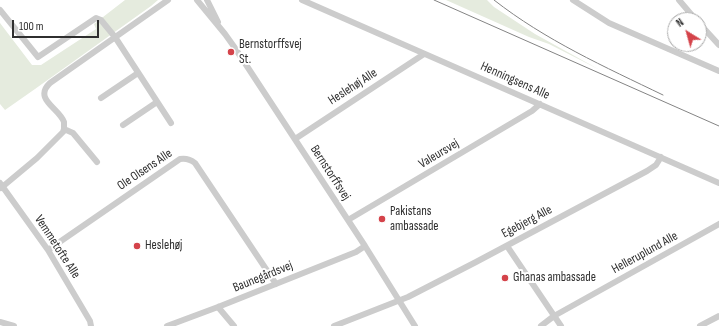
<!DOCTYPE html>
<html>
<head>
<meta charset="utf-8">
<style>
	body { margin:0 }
	#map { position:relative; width:719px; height:326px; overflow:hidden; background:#fff; font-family:"Sofia Sans Condensed",sans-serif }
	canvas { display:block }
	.north { position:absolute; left:667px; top:12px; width:40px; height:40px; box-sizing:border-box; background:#fff; border:1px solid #acacac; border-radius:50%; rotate:323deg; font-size:11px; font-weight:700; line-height:16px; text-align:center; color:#2f2f2f }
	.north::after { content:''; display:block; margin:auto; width:14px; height:18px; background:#d4434a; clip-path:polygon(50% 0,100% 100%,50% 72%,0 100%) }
	.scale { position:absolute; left:12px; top:20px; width:87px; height:18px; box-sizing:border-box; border:2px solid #2f2f2f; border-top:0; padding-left:5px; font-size:12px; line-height:14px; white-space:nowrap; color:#2f2f2f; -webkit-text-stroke:3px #fff; paint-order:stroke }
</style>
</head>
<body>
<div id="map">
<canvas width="719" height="326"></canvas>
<div class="north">N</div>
<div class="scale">100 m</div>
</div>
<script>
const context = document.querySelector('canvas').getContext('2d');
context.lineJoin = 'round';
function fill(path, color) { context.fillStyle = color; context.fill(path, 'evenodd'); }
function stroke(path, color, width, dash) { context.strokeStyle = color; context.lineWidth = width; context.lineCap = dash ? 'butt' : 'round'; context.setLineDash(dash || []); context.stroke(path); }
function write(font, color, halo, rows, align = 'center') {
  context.font = font + ' "Sofia Sans Condensed",sans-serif'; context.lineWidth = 4; context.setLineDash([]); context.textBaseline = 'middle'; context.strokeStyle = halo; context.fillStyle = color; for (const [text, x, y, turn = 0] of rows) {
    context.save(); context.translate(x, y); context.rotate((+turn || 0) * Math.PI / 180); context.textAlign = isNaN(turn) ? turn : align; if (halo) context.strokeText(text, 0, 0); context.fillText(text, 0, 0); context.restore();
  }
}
fill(new Path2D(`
	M125,0h33l-7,6 -116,83 -30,21 -5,-6v-81l32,42h9l55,-36 -2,-5z
	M446,0h41l7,7 41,27 65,36 -51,-26 -20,-7z`), '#e5ebde');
stroke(new Path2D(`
	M197,0l28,34 10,14 130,198 50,80
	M207,0l11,22
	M302,0l417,183
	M573,0l36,23 110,48
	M679,0l17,20
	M0,10l38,47 58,-39 5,2 14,17 56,86
	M699,23l20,22
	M101,98l37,-25
	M123,125l34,-23
	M64,129c0,-2 0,-5 0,-7 -5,-14 -31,-23 -14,-39l118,-83
	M64,129l9,4 24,29
	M295,139l129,-85
	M0,183l48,67 42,71 1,5
	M1,188l36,-30 26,-26 1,-3
	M348,220l184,-109 8,-7
	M507,246l54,80
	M48,250l132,-91c6,-1 10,0 15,4l81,121
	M218,307l16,19
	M0,322l14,4
	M167,326l51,-19 138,-55 9,-6
	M334,326l74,-29 68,-35 171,-91 9,-6 5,-8
	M541,326l13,-10 165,-92
	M700,326l19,-10`), '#ccc', 6);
stroke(new Path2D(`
	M434,0l285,126
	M494,0c51,40 111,67 169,95`), '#848484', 1);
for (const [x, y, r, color] of [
	[231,52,4,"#d4434a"],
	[382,219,4,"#d4434a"],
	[137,246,4,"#d4434a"],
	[505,278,4,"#d4434a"]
]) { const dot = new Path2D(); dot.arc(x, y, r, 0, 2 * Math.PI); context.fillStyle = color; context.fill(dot); stroke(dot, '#fff', 1.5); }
write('13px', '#2f2f2f', '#fff', [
	["Bernstorffsvej",239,45],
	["St.",239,60],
	["Pakistans",390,212],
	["ambassade",390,227],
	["Heslehøj",145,246],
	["Ghanas ambassade",513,278]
], 'left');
write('13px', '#2f2f2f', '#fff', [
	["Henningsens Alle",515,81,24],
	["Heslehøj Alle",353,87,-33],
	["Valeursvej",439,154,-31],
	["Ole Olsens Alle",145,170,-34],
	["Bernstorffsvej",330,173,57],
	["Egebjerg Alle",527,222,-28],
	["Vemmetofte Alle",57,247,57],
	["Helleruplund Alle",645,253,-29],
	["Baunegårdsvej",263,277,-22]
]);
</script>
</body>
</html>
